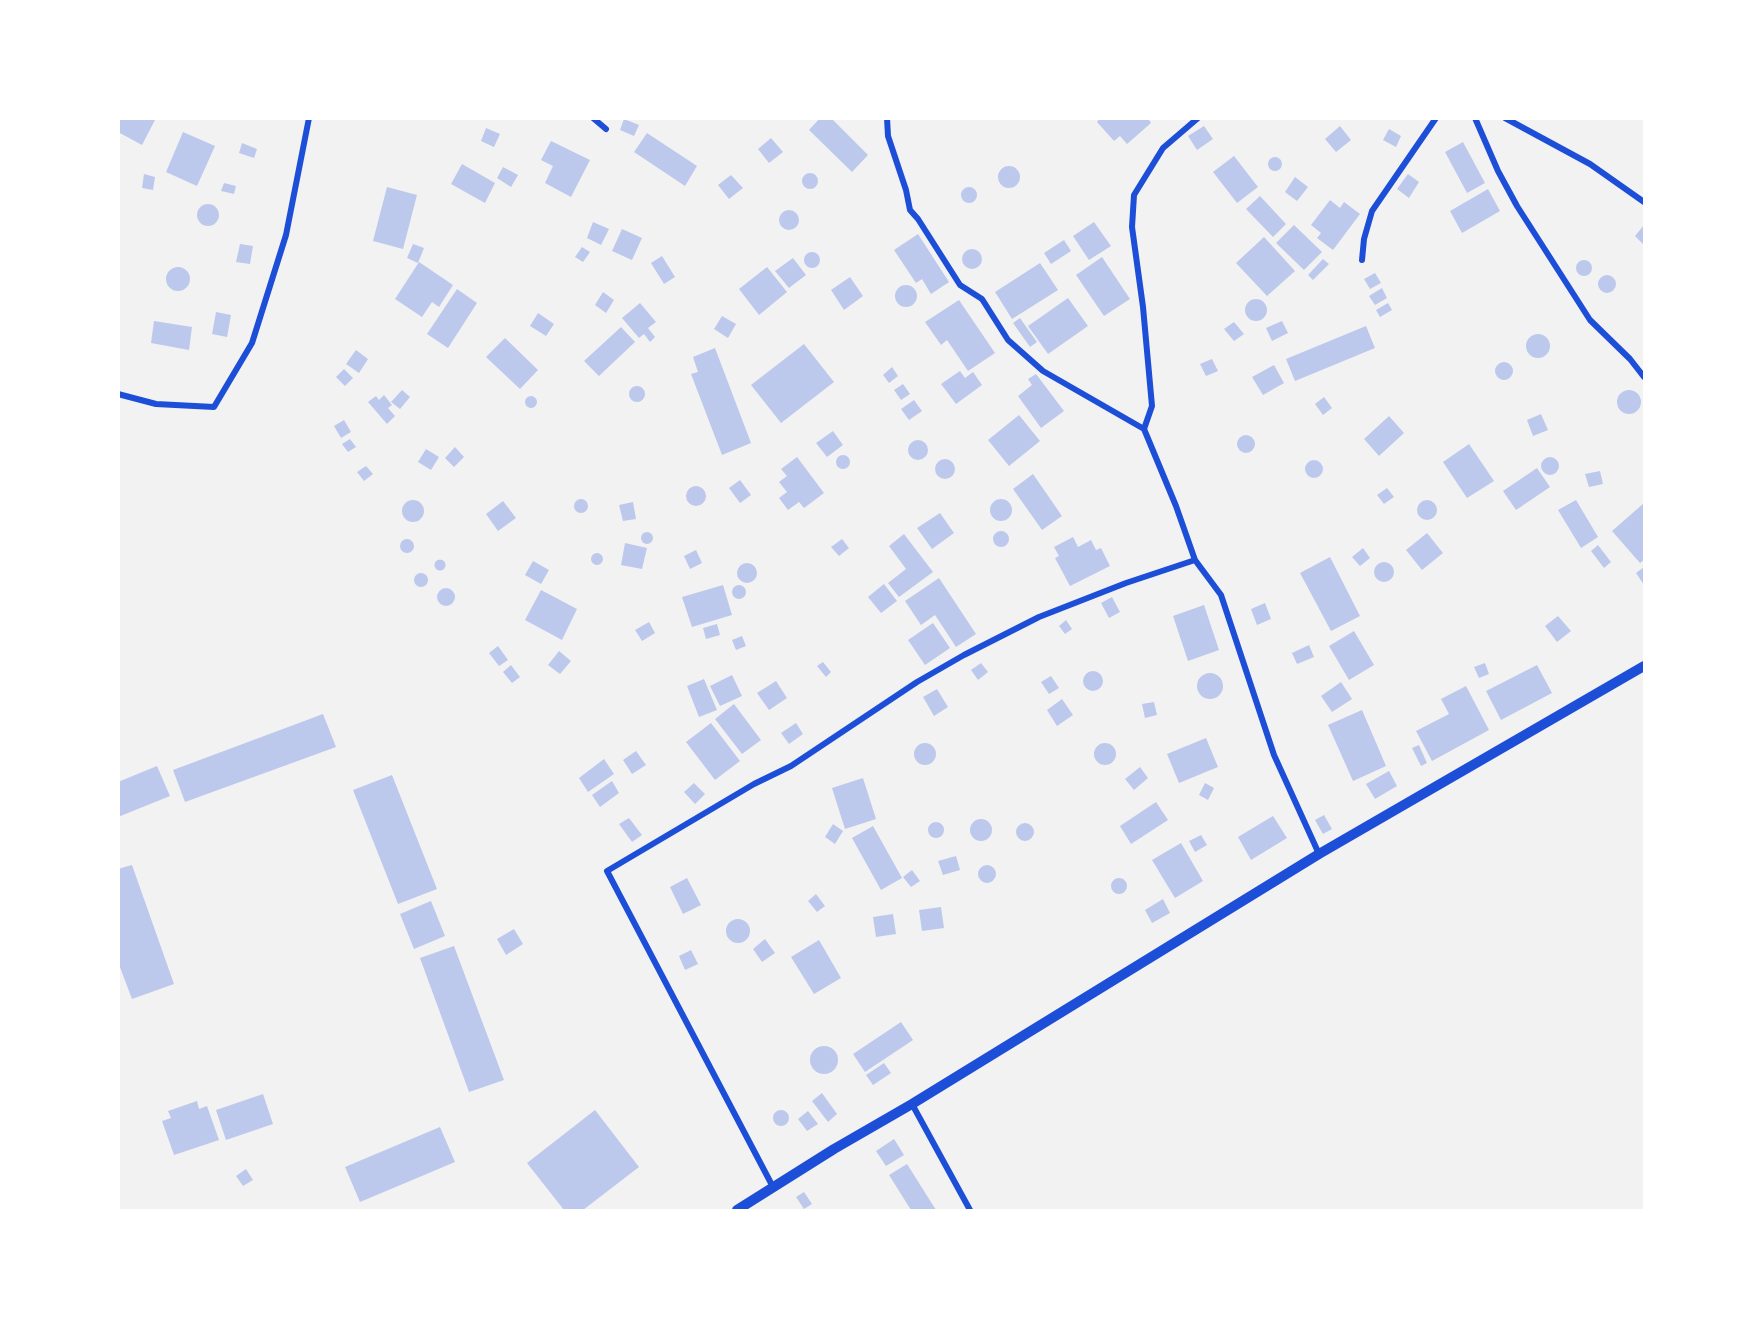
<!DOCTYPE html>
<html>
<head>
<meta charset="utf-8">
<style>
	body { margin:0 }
	#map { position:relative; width:1763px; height:1329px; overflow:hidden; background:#f2f2f2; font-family:Figtree,sans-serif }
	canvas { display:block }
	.frame { position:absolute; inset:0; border:120px solid #fff; pointer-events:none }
</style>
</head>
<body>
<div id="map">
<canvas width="1763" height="1329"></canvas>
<div class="frame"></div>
</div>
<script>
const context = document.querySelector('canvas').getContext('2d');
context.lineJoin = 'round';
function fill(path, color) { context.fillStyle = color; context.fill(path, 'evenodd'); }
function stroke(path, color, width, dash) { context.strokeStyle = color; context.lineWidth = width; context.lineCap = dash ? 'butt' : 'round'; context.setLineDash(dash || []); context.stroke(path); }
fill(new Path2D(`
	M118,118h38l-14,27 -24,-13z
	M820,118h11l37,37 -16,17 -43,-42z
	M1100,118h48l3,5 -24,21 -7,-8 -6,5 -17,-19z
	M624,119l15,6 -5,11 -14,-6z
	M1204,126l9,13 -16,11 -9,-14z
	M1340,126l11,14 -15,12 -11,-13z
	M486,128l14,6 -6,13 -13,-6z
	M1389,129l12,7 -5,11 -13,-7z
	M183,132l32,14 -18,40 -31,-14z
	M647,133l50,33 -12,20 -51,-34z
	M771,138l12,14 -14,11 -11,-14z
	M551,141l39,19 -19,37 -26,-14 8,-17 -12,-6z
	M1463,142l22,41 -18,10 -22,-41z
	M242,143l15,6 -3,9 -15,-5z
	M1234,156l24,31 -21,16 -24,-31z
	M1268 164a7 7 0 1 1 14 0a7 7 0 1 1-14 0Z
	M462,164l33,19 -10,20 -34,-19z
	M998 177a11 11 0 1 1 22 0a11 11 0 1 1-22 0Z
	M503,167l15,8 -7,12 -14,-9z
	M802 181a8 8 0 1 1 16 0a8 8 0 1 1-16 0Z
	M144,174l11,3 -2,13 -11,-2z
	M1408,174l11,8 -10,16 -12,-9z
	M731,175l12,13 -14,11 -11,-14z
	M1295,177l13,10 -11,14 -12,-9z
	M224,183l12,3 -2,8 -13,-3z
	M387,187l30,8 -14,54 -30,-8z
	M961 195a8 8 0 1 1 16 0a8 8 0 1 1-16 0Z
	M1488,189l12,22 -38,22 -12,-22z
	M1260,196l26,28 -13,13 -27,-28z
	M1330,200l10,8 4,-6 16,12 -27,36 -16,-12 4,-5 -10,-8z
	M197 215a11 11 0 1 1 22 0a11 11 0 1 1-22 0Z
	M779 220a10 10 0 1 1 20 0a10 10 0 1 1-20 0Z
	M593,222l16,7 -8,16 -14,-7z
	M1094,222l17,24 -22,14 -16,-24z
	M1294,225l28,27 -18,18 -28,-27z
	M1644,225v20l-9,-9z
	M622,229l20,9 -10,22 -20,-9z
	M918,234l31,48 -18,12 -9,-15 -6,4 -22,-33z
	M1264,237l31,34 -28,25 -31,-33z
	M1064,240l7,11 -20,13 -7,-11z
	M240,244l13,2 -3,18 -14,-2z
	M413,244l11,4 -6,15 -11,-5z
	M582,247l8,5 -7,10 -8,-5z
	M962 259a10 10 0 1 1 20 0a10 10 0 1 1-20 0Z
	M804 260a8 8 0 1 1 16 0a8 8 0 1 1-16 0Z
	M662,256l13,21 -11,7 -13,-21z
	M1102,257l28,42 -26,17 -28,-41z
	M793,258l13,17 -17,13 -14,-17z
	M1323,259l6,5 -16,16 -5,-5z
	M1576 268a8 8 0 1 1 16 0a8 8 0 1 1-16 0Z
	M419,262l34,23 -14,22 -7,-5 -10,15 -27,-18z
	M1040,263l18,27 -46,29 -17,-27z
	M767,267l20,25 -28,23 -20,-26z
	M166 279a12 12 0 1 1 24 0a12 12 0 1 1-24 0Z
	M1375,273l6,10 -11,6 -6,-10z
	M1598 284a9 9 0 1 1 18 0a9 9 0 1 1-18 0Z
	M850,277l13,19 -19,14 -13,-20z
	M895 296a11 11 0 1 1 22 0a11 11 0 1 1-22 0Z
	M1382,288l5,10 -12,7 -6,-9z
	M457,289l20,14 -29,45 -21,-14z
	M603,292l11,8 -8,13 -11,-8z
	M1068,298l20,28 -40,28 -20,-28z
	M1245 310a11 11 0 1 1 22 0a11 11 0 1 1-22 0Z
	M959,300l36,53 -27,18 -21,-31 -6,5 -16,-23z
	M640,303l16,19 -8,6 7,9 -5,5 -6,-8 -5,4 -17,-20z
	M1388,303l4,7 -12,7 -4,-7z
	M216,312l15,3 -4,22 -15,-3z
	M538,313l16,11 -8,12 -16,-10z
	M722,316l14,8 -8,14 -14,-9z
	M1020,318l17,24 -7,5 -17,-24z
	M154,321l38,6 -3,23 -38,-7z
	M1282,321l6,12 -16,8 -6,-13z
	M1234,322l10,12 -10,7 -10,-12z
	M1366,326l9,22 -80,33 -9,-22z
	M621,327l14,15 -36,34 -15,-15z
	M1526 346a12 12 0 1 1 24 0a12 12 0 1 1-24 0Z
	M505,338l33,32 -18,19 -34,-32z
	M804,344l30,38 -53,41 -30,-38z
	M715,348l36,95 -29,12 -31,-81 7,-2 -5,-15z
	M356,350l12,9 -9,14 -13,-9z
	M1212,359l6,12 -12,5 -6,-12z
	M1495 371a9 9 0 1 1 18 0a9 9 0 1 1-18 0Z
	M1274,365l10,18 -21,12 -11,-18z
	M892,367l6,9 -9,7 -6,-8z
	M344,369l9,9 -8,8 -9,-9z
	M960,371l5,7 8,-6 9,13 -26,19 -15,-20z
	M1036,374l28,37 -23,17 -23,-32 14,-11 -4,-6z
	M903,384l7,10 -9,6 -7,-10z
	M629 394a8 8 0 1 1 16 0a8 8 0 1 1-16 0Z
	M402,390l8,7 -10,12 -9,-7z
	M1617 402a12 12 0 1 1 24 0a12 12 0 1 1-24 0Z
	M384,395l8,10 -4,3 7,8 -8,8 -19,-22 8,-6 3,4z
	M525 402a6 6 0 1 1 12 0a6 6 0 1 1-12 0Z
	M1324,397l8,11 -9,7 -8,-11z
	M914,400l8,11 -13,9 -8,-11z
	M1541,414l7,16 -15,6 -6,-16z
	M1019,415l21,26 -31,25 -21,-26z
	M1389,416l15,17 -25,23 -15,-17z
	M344,420l7,12 -10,6 -7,-12z
	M833,431l10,14 -16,12 -11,-14z
	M1237 444a9 9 0 1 1 18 0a9 9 0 1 1-18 0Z
	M350,439l6,8 -8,5 -6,-8z
	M908 450a10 10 0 1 1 20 0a10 10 0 1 1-20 0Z
	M1469,444l25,37 -27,17 -24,-36z
	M455,447l9,10 -10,10 -9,-9z
	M426,449l13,8 -8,13 -13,-8z
	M836 462a7 7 0 1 1 14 0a7 7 0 1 1-14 0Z
	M1541 466a9 9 0 1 1 18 0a9 9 0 1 1-18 0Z
	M797,457l27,36 -20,15 -5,-6 -11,8 -9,-12 8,-6 -8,-10 8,-6 -6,-7z
	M935 469a10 10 0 1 1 20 0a10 10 0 1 1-20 0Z
	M1305 469a9 9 0 1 1 18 0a9 9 0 1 1-18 0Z
	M366,466l7,8 -9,7 -7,-9z
	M1537,468l13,19 -34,23 -13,-19z
	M1600,471l3,13 -14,3 -4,-13z
	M1033,474l29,42 -20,14 -29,-41z
	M740,480l11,15 -11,8 -11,-15z
	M686 496a10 10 0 1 1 20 0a10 10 0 1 1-20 0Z
	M1387,488l7,9 -10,7 -7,-9z
	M990 510a11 11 0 1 1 22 0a11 11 0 1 1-22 0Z
	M574 506a7 7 0 1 1 14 0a7 7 0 1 1-14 0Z
	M402 511a11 11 0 1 1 22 0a11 11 0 1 1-22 0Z
	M1576,500l22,37 -17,11 -23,-38z
	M1417 510a10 10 0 1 1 20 0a10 10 0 1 1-20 0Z
	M503,501l13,17 -18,13 -12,-17z
	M633,502l3,17 -13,2 -4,-16z
	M1644,503v57l-4,3 -28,-32z
	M940,513l14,20 -22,16 -15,-21z
	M993 539a8 8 0 1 1 16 0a8 8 0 1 1-16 0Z
	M641 538a6 6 0 1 1 12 0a6 6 0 1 1-12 0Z
	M1427,533l16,20 -21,17 -16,-20z
	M904,534l29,38 -34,25 -11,-14 18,-14 -17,-23z
	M1073,537l5,10 13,-7 5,10 5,-2 9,18 -40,20 -15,-28 4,-2 -5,-9z
	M400 546a7 7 0 1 1 14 0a7 7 0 1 1-14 0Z
	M842,539l7,9 -10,8 -8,-9z
	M625,543l22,5 -5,21 -21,-4z
	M1598,545l13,17 -7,6 -13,-17z
	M1363,548l7,10 -10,8 -8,-9z
	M696,550l6,13 -12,6 -6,-13z
	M591 559a6 6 0 1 1 12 0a6 6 0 1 1-12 0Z
	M1330,557l30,59 -29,15 -31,-58z
	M434.5 565a5.5 5.5 0 1 1 11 0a5.5 5.5 0 1 1-11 0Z
	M533,561l16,9 -8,14 -16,-9z
	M1374 572a10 10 0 1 1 20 0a10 10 0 1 1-20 0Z
	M737 573a10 10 0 1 1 20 0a10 10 0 1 1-20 0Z
	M1644,567v18l-8,-12z
	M414 580a7 7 0 1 1 14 0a7 7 0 1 1-14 0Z
	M939,578l37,56 -20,13 -21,-32 -14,10 -16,-24z
	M884,584l13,17 -16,12 -13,-16z
	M723,585l9,30 -40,12 -10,-30z
	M732 592a7 7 0 1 1 14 0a7 7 0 1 1-14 0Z
	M437 597a9 9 0 1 1 18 0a9 9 0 1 1-18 0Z
	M541,590l36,19 -15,31 -37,-20z
	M1112,597l8,15 -11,6 -8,-15z
	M1265,603l6,16 -14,6 -6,-16z
	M1204,605l15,45 -31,11 -15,-45z
	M1558,616l13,15 -14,11 -12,-16z
	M1066,620l6,9 -7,5 -6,-8z
	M649,622l6,11 -13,8 -7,-11z
	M933,623l17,25 -25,17 -17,-25z
	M717,624l3,11 -14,4 -3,-11z
	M1354,631l20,34 -25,15 -20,-34z
	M742,636l4,10 -10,4 -4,-10z
	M1309,645l5,12 -17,7 -5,-11z
	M498,646l10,14 -9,6 -10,-13z
	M559,651l12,10 -11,13 -12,-9z
	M823,662l8,10 -5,5 -9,-11z
	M981,663l7,9 -10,8 -7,-10z
	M1485,663l4,11 -10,4 -5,-11z
	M511,665l9,12 -8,6 -9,-11z
	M1537,665l15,28 -51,27 -15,-29z
	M1083 681a10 10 0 1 1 20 0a10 10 0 1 1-20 0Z
	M1197 686a13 13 0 1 1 26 0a13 13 0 1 1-26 0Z
	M732,675l10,21 -22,10 -10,-20z
	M1051,676l8,12 -10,6 -8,-12z
	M704,679l13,31 -18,7 -12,-31z
	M776,681l11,17 -18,12 -12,-17z
	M1341,682l11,17 -20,13 -11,-16z
	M1466,686l23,44 -57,31 -16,-30 33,-17 -8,-15z
	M937,689l11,18 -14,9 -11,-19z
	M1062,699l11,16 -16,11 -10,-16z
	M1154,702l3,13 -12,3 -3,-14z
	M734,704l27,36 -19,14 -27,-35z
	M1362,710l24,56 -33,15 -25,-56z
	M323,714l13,33 -151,55 -12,-32z
	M711,723l29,38 -25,19 -29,-38z
	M796,723l7,11 -14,10 -8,-11z
	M1206,738l12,29 -39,16 -12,-29z
	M1094 754a11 11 0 1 1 22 0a11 11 0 1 1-22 0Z
	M914 754a11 11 0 1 1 22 0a11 11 0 1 1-22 0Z
	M1419,745l8,18 -6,3 -9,-18z
	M636,751l10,14 -14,9 -9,-14z
	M604,759l10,15 -26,18 -9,-14z
	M157,766l13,30 -52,21v-35z
	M1140,767l8,11 -14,12 -9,-11z
	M1389,771l8,15 -22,13 -9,-15z
	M392,775l45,114 -39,15 -45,-114z
	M863,778l13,41 -31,10 -13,-41z
	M612,781l7,12 -19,14 -8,-12z
	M694,783l11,11 -10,10 -11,-12z
	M1205,783l9,5 -6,12 -9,-5z
	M1156,802l12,18 -37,24 -11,-18z
	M1324,815l8,14 -9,5 -8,-14z
	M1273,816l14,22 -36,22 -13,-23z
	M629,818l13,17 -10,7 -13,-18z
	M970 830a11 11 0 1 1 22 0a11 11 0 1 1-22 0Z
	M928 830a8 8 0 1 1 16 0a8 8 0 1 1-16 0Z
	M1016 832a9 9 0 1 1 18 0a9 9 0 1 1-18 0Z
	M833,824l10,7 -8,13 -10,-7z
	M873,826l29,52 -21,12 -29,-52z
	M1201,835l6,10 -12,7 -6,-11z
	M1181,843l22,38 -28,17 -23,-38z
	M956,856l4,14 -17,5 -5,-14z
	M132,865l42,119 -42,15 -14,-37v-93z
	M978 874a9 9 0 1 1 18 0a9 9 0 1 1-18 0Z
	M912,870l8,11 -9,6 -8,-10z
	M1111 886a8 8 0 1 1 16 0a8 8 0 1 1-16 0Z
	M687,878l14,27 -18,9 -13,-27z
	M816,894l9,12 -8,6 -9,-11z
	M1163,899l7,14 -18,10 -7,-13z
	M431,901l14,35 -31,13 -14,-35z
	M941,907l3,21 -22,3 -3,-21z
	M893,914l3,20 -20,3 -3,-20z
	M726 931a12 12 0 1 1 24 0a12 12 0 1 1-24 0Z
	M514,929l9,15 -17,11 -9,-16z
	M765,939l10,14 -13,9 -9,-13z
	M819,940l22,38 -27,16 -23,-37z
	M454,946l50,134 -35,12 -49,-134z
	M691,950l7,14 -13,6 -6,-14z
	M901,1022l12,18 -48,32 -12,-18z
	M810 1060a14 14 0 1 1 28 0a14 14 0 1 1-28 0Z
	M884,1063l7,10 -18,12 -7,-10z
	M822,1093l15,21 -9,8 -16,-21z
	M263,1094l10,30 -47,16 -10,-30z
	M197,1101l2,8 8,-3 12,34 -45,15 -12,-34 9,-3 -3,-7z
	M773 1118a8 8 0 1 1 16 0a8 8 0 1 1-16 0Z
	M595,1110l44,57 -56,43h-19l-37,-47z
	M808,1111l10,13 -11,7 -9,-12z
	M440,1127l15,35 -95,40 -15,-35z
	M894,1139l10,16 -18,11 -10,-15z
	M907,1164l29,46h-25l-22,-35z
	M246,1169l7,11 -10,6 -7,-10z
	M804,1192l8,12 -8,5 -8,-12z`), '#bdc9ec');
stroke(new Path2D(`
	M593,118l13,11
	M887,118l1,18 18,54 4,20 8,9 42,66 22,14 26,41 35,31 101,58
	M1198,118l-35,30 -29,47 -2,32 11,80 9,99 -8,23 32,77 19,54 26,35 53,160 45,99
	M1475,118l23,53 19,35 73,114 40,39 14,18
	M1505,118l85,46 54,38
	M1362,260l2,-21 8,-28 64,-93
	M118,394l38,10 58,3 38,-64 34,-108 23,-117
	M912,1104l58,106
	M773,1187l-166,-316 147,-87 37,-18 126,-84 47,-27 75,-38 87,-34 69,-23`), '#1d4ed8', 6);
stroke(new Path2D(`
	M737,1210l97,-61 78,-45 407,-250 325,-188`), '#1d4ed8', 10);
</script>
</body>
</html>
